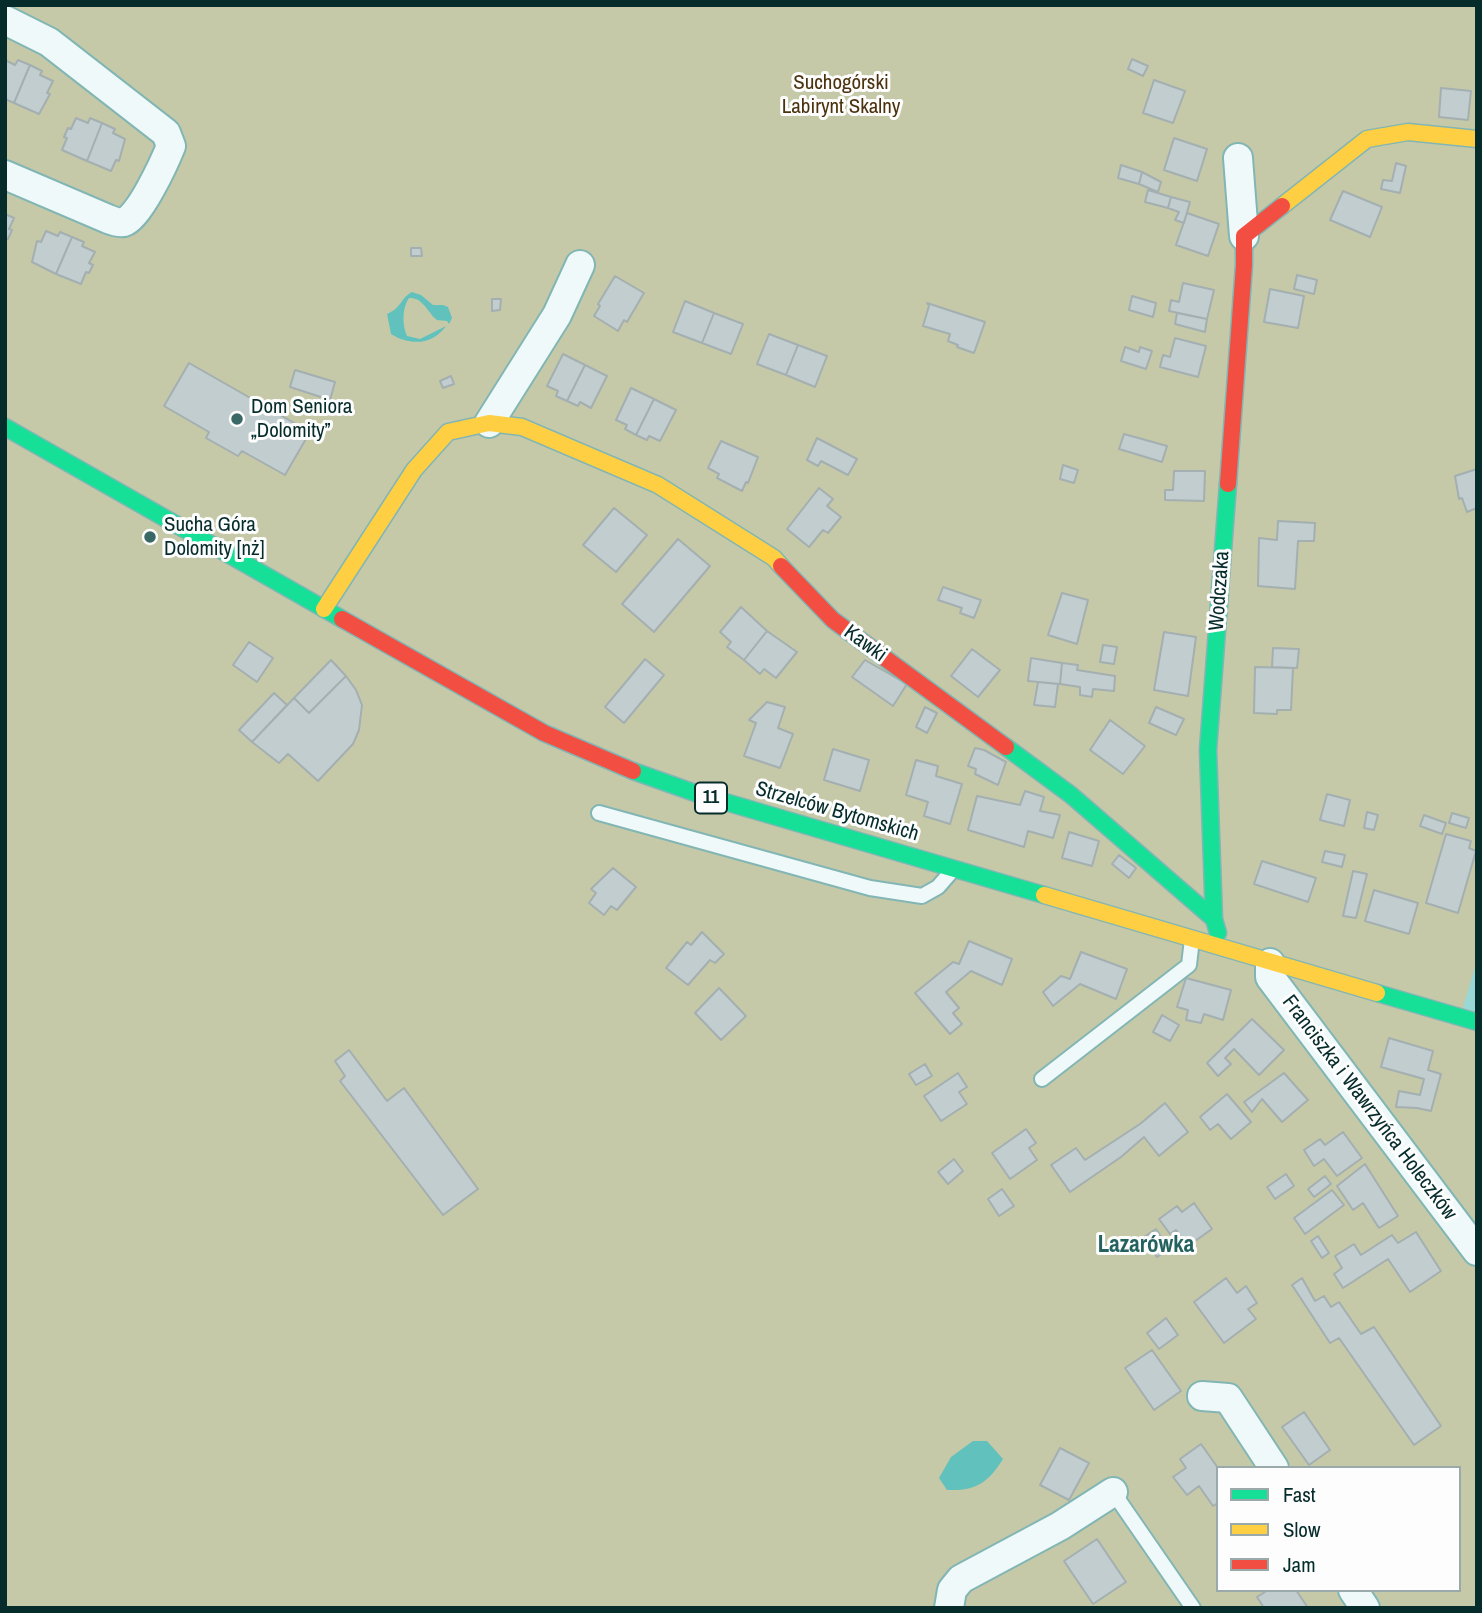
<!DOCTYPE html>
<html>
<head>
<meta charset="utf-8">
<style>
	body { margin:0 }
	#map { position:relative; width:1482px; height:1613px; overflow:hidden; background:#9ad8d6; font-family:"Archivo Narrow",sans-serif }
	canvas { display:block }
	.frame { position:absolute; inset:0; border:7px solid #052c2b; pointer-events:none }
	.legend { position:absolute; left:1216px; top:1466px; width:245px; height:126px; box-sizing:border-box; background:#fdfdfd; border:2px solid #9aa9a9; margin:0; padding:9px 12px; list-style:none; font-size:21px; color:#052c2b }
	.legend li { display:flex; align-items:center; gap:14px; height:35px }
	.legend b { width:35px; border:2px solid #9aa9a9 }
</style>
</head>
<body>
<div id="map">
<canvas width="1482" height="1613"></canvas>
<div class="frame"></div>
<ul class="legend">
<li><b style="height:9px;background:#16e098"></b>Fast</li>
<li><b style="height:9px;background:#ffcf43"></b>Slow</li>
<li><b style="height:9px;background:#f24e42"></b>Jam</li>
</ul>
</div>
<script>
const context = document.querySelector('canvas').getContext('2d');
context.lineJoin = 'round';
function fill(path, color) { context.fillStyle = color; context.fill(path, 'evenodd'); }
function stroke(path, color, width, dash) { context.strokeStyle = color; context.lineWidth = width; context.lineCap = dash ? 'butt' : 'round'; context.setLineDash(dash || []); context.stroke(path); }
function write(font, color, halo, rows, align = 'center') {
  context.font = font + ' "Archivo Narrow",sans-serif'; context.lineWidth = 6; context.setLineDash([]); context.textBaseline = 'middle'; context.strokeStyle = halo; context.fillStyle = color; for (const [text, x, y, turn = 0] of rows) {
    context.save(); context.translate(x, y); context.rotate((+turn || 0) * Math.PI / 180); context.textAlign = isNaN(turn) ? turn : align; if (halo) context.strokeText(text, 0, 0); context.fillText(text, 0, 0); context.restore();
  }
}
fill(new Path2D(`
	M5,5h1472v955l-14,48 14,5v595h-1472zM1218,1468h241v122h-241z`), '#c6c9a8');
fill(new Path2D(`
	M412,292l9,3 12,10h10l5,2 4,11 -3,6 -2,-3 -10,-1c-10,-8 -14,-23 -28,-22 -7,10 -7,27 -2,38l13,3 26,-13c-13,19 -36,20 -55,8l-4,-20c16,-7 13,-16 25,-22z
	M973,1441h14l16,18c-15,24 -27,32 -56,31l-8,-12 12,-21z`), '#60c1bd');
const building = new Path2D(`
	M1132,59l16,7 -5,10 -15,-7z
	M5,60l10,5 3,-5 12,5 -16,38 -9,-4z
	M30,65l12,6 -2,4 13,6 -6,12 3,1 -11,20 -25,-11z
	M1154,80l31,11 -12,32 -30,-10z
	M1441,88l30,3 -3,29 -29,-3z
	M76,118l12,5 2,-5 12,5 -15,38 -25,-11 5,-12 -3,-1 4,-9 3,1z
	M102,123l13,6 -2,4 12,6 -6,22 -3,-1 -5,11 -24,-10z
	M1174,138l33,11 -10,32 -33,-11z
	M1396,163l10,3 -6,27 -19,-4 2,-9 9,1z
	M1121,165l21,7 -3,12 -21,-6z
	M1142,172l19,10 -3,10 -19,-8z
	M1148,190l23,7 -3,11 -23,-6z
	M1343,191l39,16 -12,30 -40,-17z
	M1171,197l19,5 -6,21 -9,-3 4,-8 -11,-4z
	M1187,213l32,11 -11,32 -32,-11z
	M5,214l9,4 -5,11 3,1 -4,9 -3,-1z
	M46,231l12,5 2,-4 12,5 -16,37 -24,-12 5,-21 4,1z
	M72,237l12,5 -2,4 13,6 -6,11 4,2 -4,8 -3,-1 -5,12 -25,-10z
	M411,248h10l1,8h-11z
	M1297,275l20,5 -3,14 -20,-5z
	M615,276l29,17 -17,29 -3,-2 -6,11 -24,-15 6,-10 -2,-2z
	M1183,283l31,7 -7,29 -38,-8 2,-11 8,2z
	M1270,289l34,7 -6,32 -34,-6z
	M1132,296l24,7 -3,14 -24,-7z
	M492,299h9l-1,11 -8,1z
	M685,301l29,12 -12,30 -29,-11z
	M927,303l58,19 -11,31 -17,-6 1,-2 -10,-4 2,-7 -27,-8 6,-20z
	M714,313l29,11 -12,30 -29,-11z
	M1177,313l30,6 -2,13 -30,-8z
	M769,334l29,11 -12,30 -29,-11z
	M1175,338l31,8 -8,31 -38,-10 3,-12 7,2z
	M798,345l29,11 -12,31 -29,-12z
	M1125,347l14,5 1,-5 12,4 -6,18 -25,-8z
	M563,354l22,11 -18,36 -11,-5 2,-5 -11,-5z
	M189,363l121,69 -25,43 -43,-24 -4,5 -32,-18 3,-6 -45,-26z
	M585,365l22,11 -16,32 -11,-6 -2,4 -11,-5z
	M295,370l40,12 -5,18 -40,-13z
	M451,376l3,8 -11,4 -3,-7z
	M631,388l23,11 -18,36 -11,-6 2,-4 -11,-5z
	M654,399l22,11 -16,31 -11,-5 -2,4 -11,-5z
	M1124,434l43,12 -5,16 -43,-13z
	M817,438l40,21 -9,16 -27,-14 -3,5 -11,-6z
	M721,441l37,16 -10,26 -2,-1 -4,9 -25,-13 2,-4 -11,-6z
	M1063,465l15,5 -4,13 -14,-4z
	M1477,469v39l-10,4 -5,-14 -3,1 -4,-23z
	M1174,471h31l-1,30 -39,-1v-10h8z
	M819,488l14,11 -6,7 14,11 -13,16 -5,-3 -14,17 -22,-18z
	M614,508l33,27 -31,37 -33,-27z
	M1278,521l37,2 -1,18h-16l-3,48 -37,-3 1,-48 18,2z
	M678,539l32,27 -56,66 -32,-28z
	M943,587l38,13 -7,18 -14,-5 2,-5 -24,-8z
	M1062,593l26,7 -11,44 -29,-9z
	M741,607l26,24 -23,29 -17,-13 4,-5 -11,-10z
	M767,631l30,21 -21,26 -12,-9 -4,5 -16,-14z
	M1164,632l32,5 -8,59 -34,-6z
	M249,642l24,16 -16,24 -24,-17z
	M1103,645l14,2 -3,17 -14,-2z
	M1273,648l26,1 -2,19 -25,-1z
	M972,649l28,21 -22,27 -27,-21z
	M1031,658l31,5 -2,21 -32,-3z
	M645,659l19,16 -40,48 -19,-16z
	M331,660l15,16 -37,37 -15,-15z
	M865,660l42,24 -14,22 -41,-29z
	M1062,663l16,2 -1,5 38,6 -1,15 -21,-2 -1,8 -12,-2v-8l-20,-3z
	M1255,667l38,1 -2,42h-14v4l-23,-1z
	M346,676l10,14 6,15 -3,25 -6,14 -35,37 -30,-27 -9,9 -27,-21 42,-44 15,15z
	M1038,682l20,2 -3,23 -21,-2z
	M274,693l13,12 -35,37 -13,-12z
	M767,702l18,5 -7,21 15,6 -13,34 -36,-12 12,-33 -7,-3z
	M925,707l12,6 -10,20 -11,-6z
	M1156,707l28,12 -8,16 -27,-12z
	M1110,720l35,26 -22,28 -33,-24z
	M975,748l9,2 22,12 -8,23 -23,-11 1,-5 -8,-3z
	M833,749l36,11 -9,31 -36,-11z
	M916,760l22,6 -2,10 26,8 -12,40 -26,-8 4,-14 -22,-7z
	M1025,791l19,6 -4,14 20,4 -7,23 -25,-7 -4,16 -56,-17 9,-34 43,9z
	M1327,794l23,6 -6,26 -24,-6z
	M1367,812l11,3 -4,15 -10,-2z
	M1452,813l17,5 -3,10 -17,-5z
	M1424,815l22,8 -4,11 -22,-8z
	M1069,832l30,9 -7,25 -30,-8z
	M1446,834l25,7 -2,7 7,3 -18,62 -32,-10z
	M1325,851l20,4 -3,12 -20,-5z
	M1119,855l17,13 -7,10 -17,-14z
	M1262,861l54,17 -8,24 -54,-18z
	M613,868l23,19 -19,23 -6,-4 -7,9 -15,-12 7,-10 -5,-4z
	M1353,871l14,3 -11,44 -13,-2z
	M1374,890l44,13 -9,31 -44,-13z
	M702,932l22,22 -9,9 -5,-3 -22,25 -22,-17 21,-26 4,3z
	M969,941l43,18 -10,26 -31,-14 -25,21 13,16 -6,5 9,11 -12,10 -35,-41 38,-31 6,2z
	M1081,952l46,17 -11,30 -36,-15 -27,22 -10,-14 18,-16 9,3z
	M1186,978l45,12 -8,30 -19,-6 -3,9 -15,-3 2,-10 -11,-3z
	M719,988l27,28 -25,24 -26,-27z
	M1162,1015l17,10 -9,16 -17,-9z
	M1252,1019l32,31 -25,25 -25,-26 -9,9 6,6 -13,12 -11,-13z
	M1389,1038l44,13 -5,19 13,4 -10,37 -14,-3 -21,-1 3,-16 21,4 4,-16 -43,-12z
	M349,1050l38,51 17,-13 74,101 -35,26 -103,-134 5,-5 -10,-15z
	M925,1064l7,12 -16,9 -7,-11z
	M958,1073l9,14 -8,5 8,12 -26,17 -17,-25z
	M1284,1073l24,27 -26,22 -20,-23 -10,13 -8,-10z
	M1227,1094l24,28 -20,17 -13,-15 -8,6 -10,-13z
	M1165,1103l23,29 -29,24 -15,-19 -23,20 -51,35 -19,-27 25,-17 9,12 55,-36z
	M1026,1129l10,14 -7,5 8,12 -27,19 -18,-26z
	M1343,1132l19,26 -25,18 -13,-17 -10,7 -10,-16 16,-11 5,6z
	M954,1159l9,12 -15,13 -10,-12z
	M1365,1164l33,52 -19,12 -16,-25 -10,7 -16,-24z
	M1286,1174l8,12 -19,13 -8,-12z
	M1325,1176l6,8 -17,13 -6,-8z
	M1002,1189l12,17 -15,10 -11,-17z
	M1332,1190l12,15 -39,29 -11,-16z
	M1194,1203l18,26 -24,17 -12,-16 -6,4 -11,-15 18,-13 5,6z
	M1156,1229l13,20 -12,8 -13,-20z
	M1416,1232l25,39 -31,21 -22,-33 -45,29 -9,-14 8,-6 -7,-12 19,-12 7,11 31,-20 6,8z
	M1318,1236l11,17 -7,5 -11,-17z
	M1226,1278l11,15 9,-7 11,17 -9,6 8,10 -32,24 -30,-41z
	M1302,1278l13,23 9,-5 7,11 8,-5 22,32 13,-7 67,99 -27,19 -75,-107 -9,5 -38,-58z
	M1166,1318l12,17 -19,14 -12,-16z
	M1152,1350l29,41 -27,19 -29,-42z
	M1304,1412l26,38 -21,15 -27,-38z
	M1201,1444l17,24v35l-5,3 -14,-20 -12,9 -14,-18 13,-9 -6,-9z
	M1060,1448l29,15 -20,37 -29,-15z
	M1097,1539l29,43 -33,22 -29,-43z
	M1268,1590h28l12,18h-44l-7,-11z`);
fill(building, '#c1cdce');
stroke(building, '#a3afb0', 2);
const lane = new Path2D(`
	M599,813l271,75 52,8 16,-9 13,-15
	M1042,1079l147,-114 3,-26
	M1113,1492l80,116`);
const street = new Path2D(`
	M5,20l44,22 117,91 5,13c-6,15 -32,72 -47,76 -5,1 -11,-1 -16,-3l-103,-44
	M1238,158l6,78
	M489,423l68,-108 23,-50
	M1270,963v14l207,274
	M1202,1396l26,2 46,70
	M1353,1590l12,18
	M949,1608l3,-18 9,-11 99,-53 53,-34`);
const fast = new Path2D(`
	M5,427l337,192
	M1006,747l65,48 143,124
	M633,771l65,23 346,101
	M1218,933l-4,-14 -6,-169 20,-266
	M1377,993l100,29`);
const slow = new Path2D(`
	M1282,206l85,-67 41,-7 69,7
	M324,609l90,-139 34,-38 41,-9 33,4 136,58 116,73 7,8
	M1044,895l333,98`);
const jam = new Path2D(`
	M1228,484l16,-219v-29l38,-30
	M781,566l52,54 173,127
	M342,619l202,114 89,38`);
stroke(lane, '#82b6b4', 18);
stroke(street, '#82b6b4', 32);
stroke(fast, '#82b6b4', 19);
stroke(slow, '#82b6b4', 19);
stroke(jam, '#82b6b4', 19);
stroke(lane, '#f0f9f9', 14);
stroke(street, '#f0f9f9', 28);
stroke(fast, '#16e098', 16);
stroke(slow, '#ffcf43', 16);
stroke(jam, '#f24e42', 16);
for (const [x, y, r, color] of [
	[237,419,7,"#396867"],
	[150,537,7,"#396867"]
]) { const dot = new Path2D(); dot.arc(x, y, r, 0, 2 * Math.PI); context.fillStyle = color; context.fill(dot); stroke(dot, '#fdfdfd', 2.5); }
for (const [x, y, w] of [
	[711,798,32]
]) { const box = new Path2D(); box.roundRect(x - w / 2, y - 15.5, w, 31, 5); context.fillStyle = '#fdfdfd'; context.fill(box); stroke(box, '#052c2b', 2); }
write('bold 19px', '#052c2b', null, [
	["11",711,798]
]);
write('21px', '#4b310d', '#fdfdfd', [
	["Suchogórski",841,83],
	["Labirynt Skalny",841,107]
]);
write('21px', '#052c2b', '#fdfdfd', [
	["Dom Seniora",251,407],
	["„Dolomity”",251,431],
	["Sucha Góra",164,525],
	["Dolomity [nż]",164,549]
], 'left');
write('21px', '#052c2b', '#fdfdfd', [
	["Wodczaka",1220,591,-86],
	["Kawki",865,644,36],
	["Strzelców Bytomskich",837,812,16],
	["Franciszka i Wawrzyńca Holeczków",1369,1108,53]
]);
write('bold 23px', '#23625f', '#fdfdfd', [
	["Lazarówka",1146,1246]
]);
</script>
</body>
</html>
